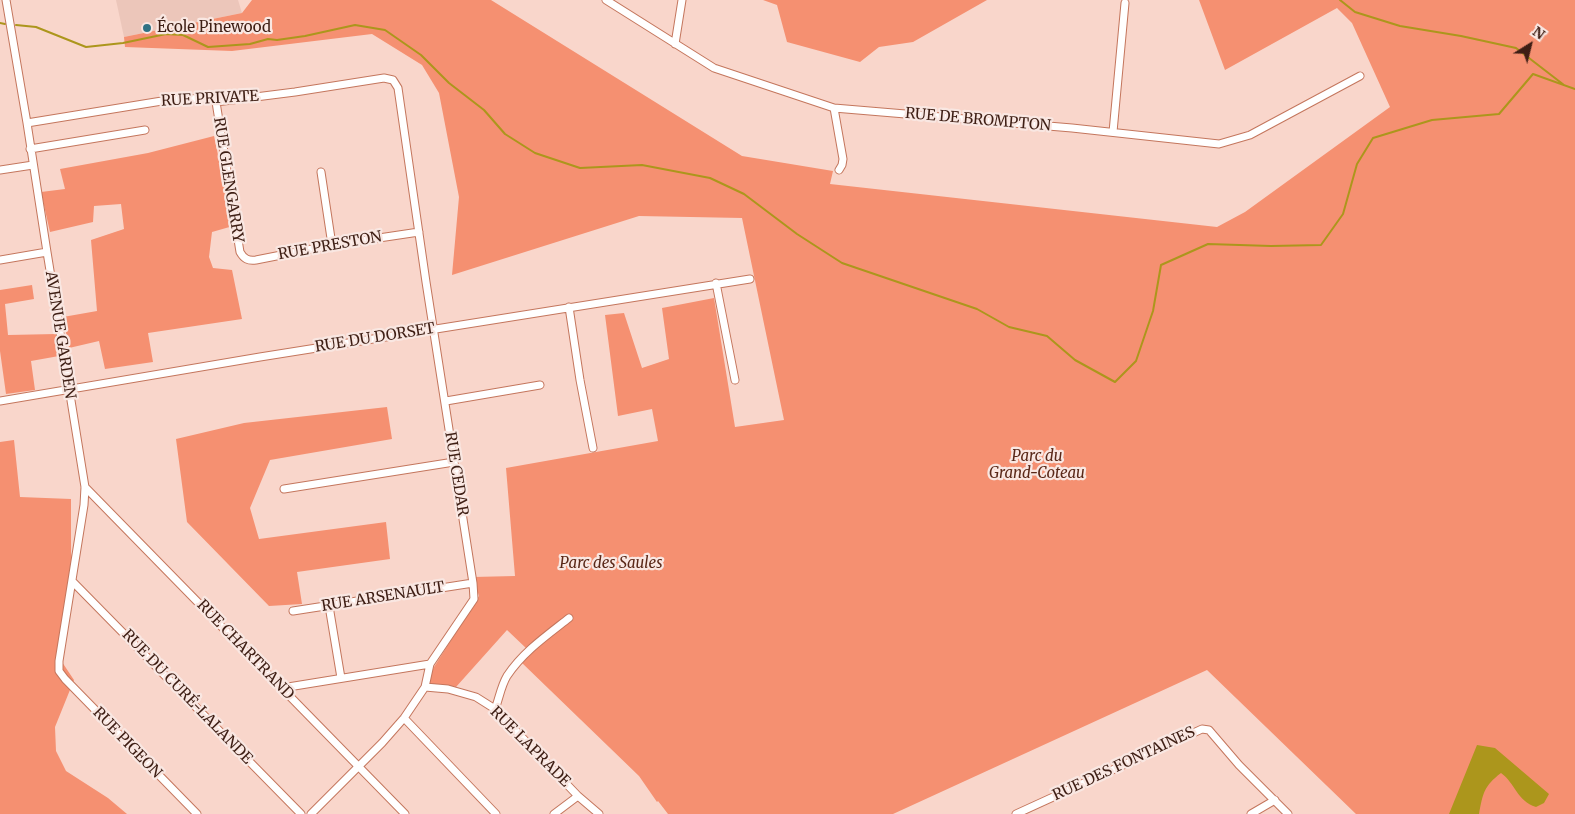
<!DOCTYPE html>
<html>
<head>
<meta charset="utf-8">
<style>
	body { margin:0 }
	#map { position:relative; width:1575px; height:814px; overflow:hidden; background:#f9d6cb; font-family:Merriweather,serif }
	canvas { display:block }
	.north { position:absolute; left:1505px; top:20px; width:50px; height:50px; -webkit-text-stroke:4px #f9e7e2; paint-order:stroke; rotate:36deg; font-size:14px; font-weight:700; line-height:20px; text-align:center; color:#3e1e14 }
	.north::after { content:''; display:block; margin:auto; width:18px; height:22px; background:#3e1e14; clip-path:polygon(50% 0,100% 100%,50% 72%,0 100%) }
</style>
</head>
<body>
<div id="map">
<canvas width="1575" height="814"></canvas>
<div class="north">N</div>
</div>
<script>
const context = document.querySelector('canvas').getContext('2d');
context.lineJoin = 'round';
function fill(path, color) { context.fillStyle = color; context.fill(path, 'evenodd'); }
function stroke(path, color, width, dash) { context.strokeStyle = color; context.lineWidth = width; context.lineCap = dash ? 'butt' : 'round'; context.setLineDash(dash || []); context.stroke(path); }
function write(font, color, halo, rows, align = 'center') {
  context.font = font + ' Merriweather,serif'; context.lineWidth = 4.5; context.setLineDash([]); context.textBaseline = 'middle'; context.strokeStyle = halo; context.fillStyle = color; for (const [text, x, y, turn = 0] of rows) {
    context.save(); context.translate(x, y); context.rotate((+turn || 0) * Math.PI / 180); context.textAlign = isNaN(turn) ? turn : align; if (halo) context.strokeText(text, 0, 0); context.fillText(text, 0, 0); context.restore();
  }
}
fill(new Path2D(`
	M116,0h122l4,13 -118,24z`), '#ecc6ba');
fill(new Path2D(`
	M252,0h239l251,156 91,15 -3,13 387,43 28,-15 145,-105 -38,-84 -15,-15 -112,62 -26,-70h376v814h-219l-149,-144 -314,144h-225l-10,-13 -1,1 -18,-26 -118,-114 6,-13 -20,-19 -51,57 -30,-3 8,-17 45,-71 -6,-19 42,-1 -9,-108 152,-27 -6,-32 -34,7 -13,-101 19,-2 18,55 27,-9 -7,-51 52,-10 21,129 49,-7 -42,-202 -103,-2 -187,59 7,-78 -20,-104 -17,-28 -50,-31 -140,17 -107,-4 -1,-10 118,-24z
	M763,0h224l-74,42 -34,5 -19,15 -73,-20 -10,-37z
	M214,136l19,90 -21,6 -3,25 4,11 19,2 10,49 -94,14 5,29 -48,7 -6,-28 -30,7 -6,-31 34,-6 -6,-71 33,-11 -3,-25 -27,2 -1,16 -43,10 -9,-40 24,-3 -5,-20 88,-16z
	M32,285l2,14 -29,5 3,31 48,-1 3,22 -28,5 4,29 -29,4 -6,-43v-61z
	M387,407l5,32 -122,21 -20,48 9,31 127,-17 4,37 -93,13 5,32 -33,2 -82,-84 -11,-83 68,-16z
	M14,440l6,57 51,2v54l5,27 -14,82 12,18 -19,47 1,24 10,20 42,27 19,16h-127v-372z`), '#f59071');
fill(new Path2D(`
	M1477,745l18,3 54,46 -5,9 -8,4c-19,-6 -21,-24 -35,-34 -17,13 -18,20 -22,41h-30z`), '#ac961c');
stroke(new Path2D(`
	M1340,0l15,12 45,14 61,10 55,12 48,37
	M0,23l5,1
	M16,25l20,2 50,20 37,-4 43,-9 17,1 25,12 42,-3 18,-5 9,1 28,-4 50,-11 30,5 36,25 28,28 35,27 21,24 30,19 45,15 62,-3 68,13 34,16 53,40 45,29 135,46 32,18 38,9 28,24 40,22 21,-21 17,-50 8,-46 47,-21 63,2 50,-1 22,-31 14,-50 16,-26 59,-18 67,-6 34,-40 42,15`), '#ac961c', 2);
const minor = new Path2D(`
	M6,0l21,123 20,129 38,235 -1,18 -25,156v10l6,8 132,135
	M606,0l108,68 120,40 238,20 147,16 31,-9 110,-59
	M675,44l7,-44
	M216,102l24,150c4,7 8,9 16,8l76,-15 87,-13
	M834,108l9,51 -1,6 -3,5
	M27,123l141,-23 39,-2 9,4 79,-10 89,-14 9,2 5,8 28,194 47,301 1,16 -44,65 -5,23 -21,31 -22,25 -71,71
	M1113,132l12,-129
	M30,149l115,-19
	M0,170l33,-5
	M321,172l11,73
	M0,260l47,-8
	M716,283l19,97
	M569,307l11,73 13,68
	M0,401l260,-44 490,-78
	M446,401l94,-16
	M85,487l320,327
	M284,489l170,-27
	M72,581l229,233
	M329,606l12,72
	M293,611l180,-28
	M425,687l23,2 28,8 19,12 83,87 21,18
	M282,688l148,-24
	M495,709c4,-10 6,-23 12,-33 16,-24 39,-40 62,-58
	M404,718l92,96
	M554,814l24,-18
	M1016,814l186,-85 7,1 30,35 49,49
	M1251,814l24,-14`);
stroke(minor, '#c4765d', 9);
stroke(minor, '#fff', 7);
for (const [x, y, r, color] of [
	[147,28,5,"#307284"]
]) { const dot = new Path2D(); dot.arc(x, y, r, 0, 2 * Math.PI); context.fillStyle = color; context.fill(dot); stroke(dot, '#f9e7e2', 2); }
write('15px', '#3e1e14', '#f9e7e2', [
	["École Pinewood",157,28]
], 'left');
write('15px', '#3e1e14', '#f9e7e2', [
	["RUE PRIVATE",210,99,-3],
	["RUE DE BROMPTON",978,120,5],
	["RUE GLENGARRY",228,180,81],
	["RUE PRESTON",330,246,-10],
	["AVENUE GARDEN",60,335,81],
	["RUE DU DORSET",375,338,-9],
	["RUE CEDAR",456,474,81],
	["RUE ARSENAULT",383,597,-9],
	["RUE CHARTRAND",245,650,46],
	["RUE DU CURÉ-LALANDE",187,697,46],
	["RUE PIGEON",127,743,46],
	["RUE LAPRADE",530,747,45],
	["RUE DES FONTAINES",1124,764,-25]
]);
write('italic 15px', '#5a2818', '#f9e7e2', [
	["Parc du",1037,457],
	["Grand-Coteau",1037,474],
	["Parc des Saules",611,564]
]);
</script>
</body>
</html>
